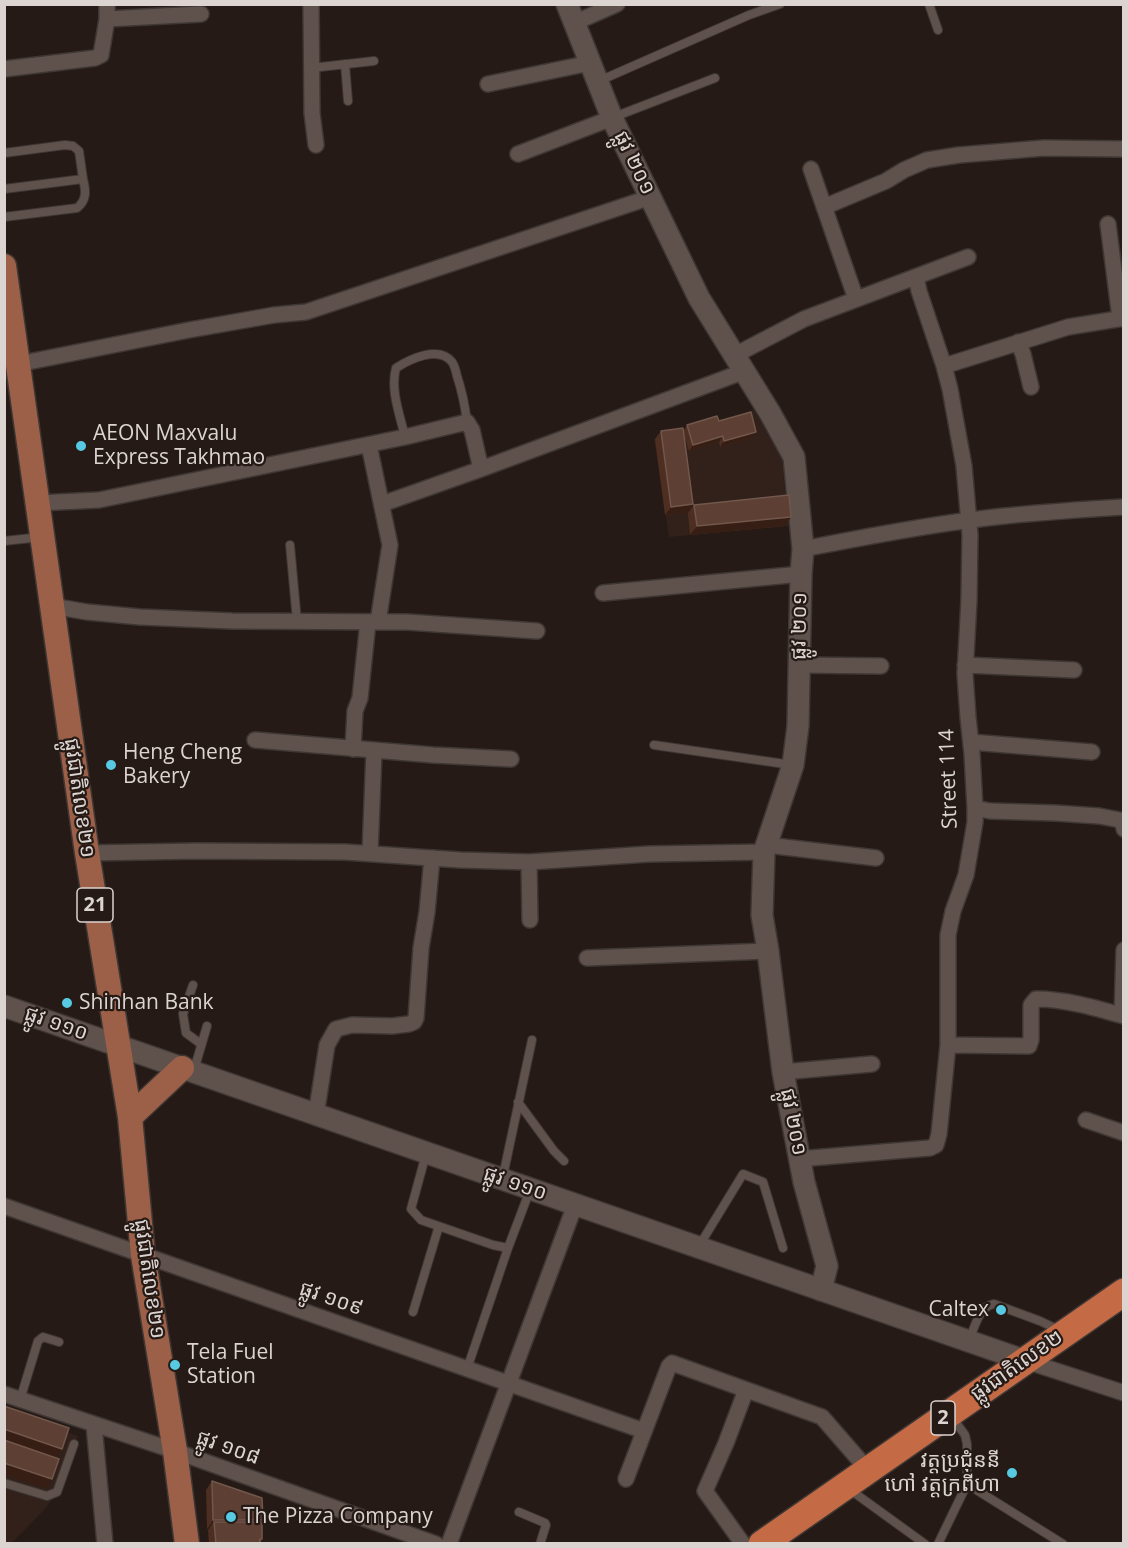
<!DOCTYPE html>
<html>
<head>
<meta charset="utf-8">
<style>
	body { margin:0 }
	#map { position:relative; width:1128px; height:1548px; overflow:hidden; background:#251a15; font-family:"Open Sans",sans-serif }
	canvas { display:block }
	.frame { position:absolute; inset:0; border:6px solid #dcd4d1; pointer-events:none }
</style>
</head>
<body>
<div id="map">
<canvas width="1128" height="1548"></canvas>
<div class="frame"></div>
</div>
<script>
const context = document.querySelector('canvas').getContext('2d');
context.lineJoin = 'round';
function fill(path, color) { context.fillStyle = color; context.fill(path, 'evenodd'); }
function stroke(path, color, width, dash) { context.strokeStyle = color; context.lineWidth = width; context.lineCap = dash ? 'butt' : 'round'; context.setLineDash(dash || []); context.stroke(path); }
function write(font, color, halo, rows, align = 'center') {
  context.font = font + ' "Open Sans","Noto Sans Khmer",sans-serif'; context.lineWidth = 4.5; context.setLineDash([]); context.textBaseline = 'middle'; context.strokeStyle = halo; context.fillStyle = color; for (const [text, x, y, turn = 0] of rows) {
    context.save(); context.translate(x, y); context.rotate((+turn || 0) * Math.PI / 180); context.textAlign = isNaN(turn) ? turn : align; if (halo) context.strokeText(text, 0, 0); context.fillText(text, 0, 0); context.restore();
  }
}
fill(new Path2D(`
	M754,410l28,49 6,67 -119,11 -15,-98z
	M5,1411l73,25 -18,53 -16,21 -32,33 -7,1z`), '#31211a');
const lane = new Path2D(`
	M929,4l9,26
	M345,64l3,37
	M311,68l63,-7
	M599,81l150,-66 31,-11
	M614,117l101,-39
	M4,153l61,-8 8,1 6,5 4,28
	M4,189l79,-10c3,12 4,21 -6,29l-73,9
	M405,437c-5,-22 -15,-47 -9,-69 14,-9 43,-23 56,-6 3,4 4,10 5,14 5,15 8,30 10,46
	M4,541l37,-4
	M290,545l7,76
	M654,745l138,20
	M193,985l-10,29 3,19 15,11
	M194,1070l13,-44
	M518,1102l36,49 10,10
	M426,1154l-15,55 10,11 72,25 15,3
	M503,1176l29,-136
	M699,1246l44,-72 20,8 20,66
	M413,1312l26,-86
	M969,1340c6,-13 10,-34 25,-36l46,17 19,9
	M467,1369l41,-121 22,-58
	M20,1400l18,-59 5,-4 16,5
	M952,1417l13,18 2,9v40l96,60
	M4,1483l43,13 10,-4 17,-48
	M849,1489l76,55
	M519,1512l26,11 1,2 -6,19
	M938,1544l29,-60`);
const street = new Path2D(`
	M311,4l1,109 4,32
	M107,19l94,-5
	M574,23l43,-19
	M4,69l91,-11 6,-3 6,-36v-15
	M488,84l102,-21
	M518,154l94,-36
	M811,169l45,130
	M824,207l62,-26 18,-11 23,-10 32,-5 85,-7 80,1
	M1108,224l12,94
	M1018,342l5,12 8,33
	M735,355l69,-36 164,-62
	M18,364l171,-34 85,-15 32,-3 345,-115
	M944,366l124,-39 56,-9
	M369,445l21,100 -12,77
	M38,503l61,-3 306,-63 62,-15 5,8 9,39
	M382,504l99,-35 264,-98
	M803,549c56,-11 112,-22 168,-29 51,-7 102,-10 153,-13
	M603,593l198,-19
	M52,606l35,6 53,5 92,4 175,1 130,9
	M799,665l82,1
	M965,665l109,5
	M255,740l178,15 78,4
	M971,742l121,10
	M353,749l2,-38 5,-13 8,-76
	M975,808l15,3 65,2 44,3 21,4 3,4 1,5
	M767,845l109,13
	M87,853l110,-2 148,1 115,8 69,2 120,-8 115,-2
	M370,853l4,-102
	M529,862l1,58
	M587,958l181,-7
	M1122,1015l2,-65
	M948,1045l81,1 2,-6v-35l5,-6c29,0 60,9 88,17
	M783,1072l89,-8
	M316,1115l11,-70 9,-16 16,-4 40,1 17,-2 5,-2 2,-4 5,-70 6,-36 5,-54
	M1086,1120l38,13
	M799,1159l131,-11 6,-3 3,-11 9,-89v-110l5,-24 13,-36 9,-53v-14l-3,-54 -4,-37 -3,-43 4,-74 1,-65 -6,-69 -14,-77 -6,-23 -25,-75 -3,-14
	M4,1206l640,225
	M1026,1361l98,32
	M4,1394l171,57 261,93
	M94,1425l11,119
	M626,1479l43,-113 3,-3 150,54 46,53
	M449,1544l126,-339
	M743,1544l-38,-53 21,-48 20,-53`);
const secondary = new Path2D(`
	M567,4l45,114 87,180 71,115 24,44 9,92 -2,25 -3,152 -5,39 -29,87 -2,63 6,36 15,121 21,110 23,84 -6,24
	M4,1006l1022,355`);
const primary = new Path2D(`
	M4,266l83,587 43,264 13,138 32,196 12,93
	M130,1117l52,-49`);
const highway = new Path2D(`
	M762,1544l362,-252`);
stroke(lane, '#3f3734', 10);
stroke(street, '#3f3734', 18);
stroke(secondary, '#3f3734', 24);
stroke(primary, '#3f3734', 27);
stroke(highway, '#3f3734', 30);
stroke(lane, '#5f524d', 8);
stroke(street, '#5f524d', 15);
stroke(secondary, '#5f524d', 21);
stroke(primary, '#9c6048', 24);
stroke(highway, '#c46a44', 27);
fill(new Path2D(`
	M719,421l33,17 -32,9 -1,-5 -30,9 -5,-16 3,78 -22,2 -10,-76 6,-8 23,-1 3,-5z
	M694,505l97,12 -6,9 -95,9 -2,-22z
	M212,1481l49,41 1,17 -2,5h-51l-1,-14 1,-1h-2l-1,-39z`), '#4e2e20');
fill(new Path2D(`
	M756,432l-4,6 -32,9 4,-6z
	M723,436l-4,6 -30,9 4,-6z
	M693,504l-6,9 -22,2 6,-8z
	M791,517l-6,9 -95,9 7,-9z
	M4,1429l58,20 -6,8 -52,-17z
	M4,1463l48,16 -6,9 -42,-14z
	M213,1520h50l-6,8 -43,-6 -5,7h-2z`), '#371e14');
const building = new Path2D(`
	M751,412l5,20 -32,9 -1,-5 -30,9 -6,-20 30,-9 2,5z
	M683,428l10,76 -22,3 -10,-76z
	M789,495l2,22 -94,9 -3,-21z
	M4,1406l65,22 -7,21 -58,-20z
	M4,1440l55,19 -7,20 -48,-16z
	M212,1481l50,17 1,22h-50z
	M214,1522h48v17h-2v5h-44z`);
fill(building, '#5d3f33');
stroke(building, '#71574c', 1.5);
for (const [x, y, r, color] of [
	[81,446,6,"#57c9e3"],
	[111,765,6,"#57c9e3"],
	[67,1003,6,"#57c9e3"],
	[1001,1310,6,"#57c9e3"],
	[175,1365,6,"#57c9e3"],
	[1012,1473,6,"#57c9e3"],
	[231,1517,6,"#57c9e3"]
]) { const dot = new Path2D(); dot.arc(x, y, r, 0, 2 * Math.PI); context.fillStyle = color; context.fill(dot); stroke(dot, '#251a15', 2); }
for (const [x, y, w] of [
	[95,905,36],
	[943,1418,24]
]) { const box = new Path2D(); box.roundRect(x - w / 2, y - 17, w, 34, 4.5); context.fillStyle = '#251a15'; context.fill(box); stroke(box, '#dcd4d1', 1.5); }
write('bold 20px', '#dcd4d1', null, [
	["21",95,905],
	["2",943,1418]
]);
write('21px', '#dcd4d1', '#251a15', [
	["ផ្លូវ ២០១",634,163,64],
	["ផ្លូវ ២០១",800,626,-89],
	["Street 114",949,779,-92],
	["ផ្លូវជាតិលេខ២១",79,798,82],
	["ផ្លូវ ១១០",56,1024,19],
	["ផ្លូវ ២០១",793,1122,79],
	["ផ្លូវ ១១០",515,1184,19],
	["ផ្លូវជាតិលេខ២១",149,1279,82],
	["ផ្លូវ ១០៩",331,1299,19],
	["ផ្លូវជាតិលេខ២",1017,1366,-35],
	["ផ្លូវ ១០៨",228,1448,19]
]);
write('21px', '#dcd4d1', '#251a15', [
	["AEON Maxvalu",93,434],
	["Express Takhmao",93,458],
	["Heng Cheng",123,753],
	["Bakery",123,777],
	["Shinhan Bank",79,1003],
	["Caltex",989,1310,"right"],
	["Tela Fuel",187,1353],
	["Station",187,1377],
	["វត្តប្រជុំននី",1000,1461,"right"],
	["ហៅ វត្តក្រពីហា",1000,1485,"right"],
	["The Pizza Company",243,1517]
], 'left');
</script>
</body>
</html>
